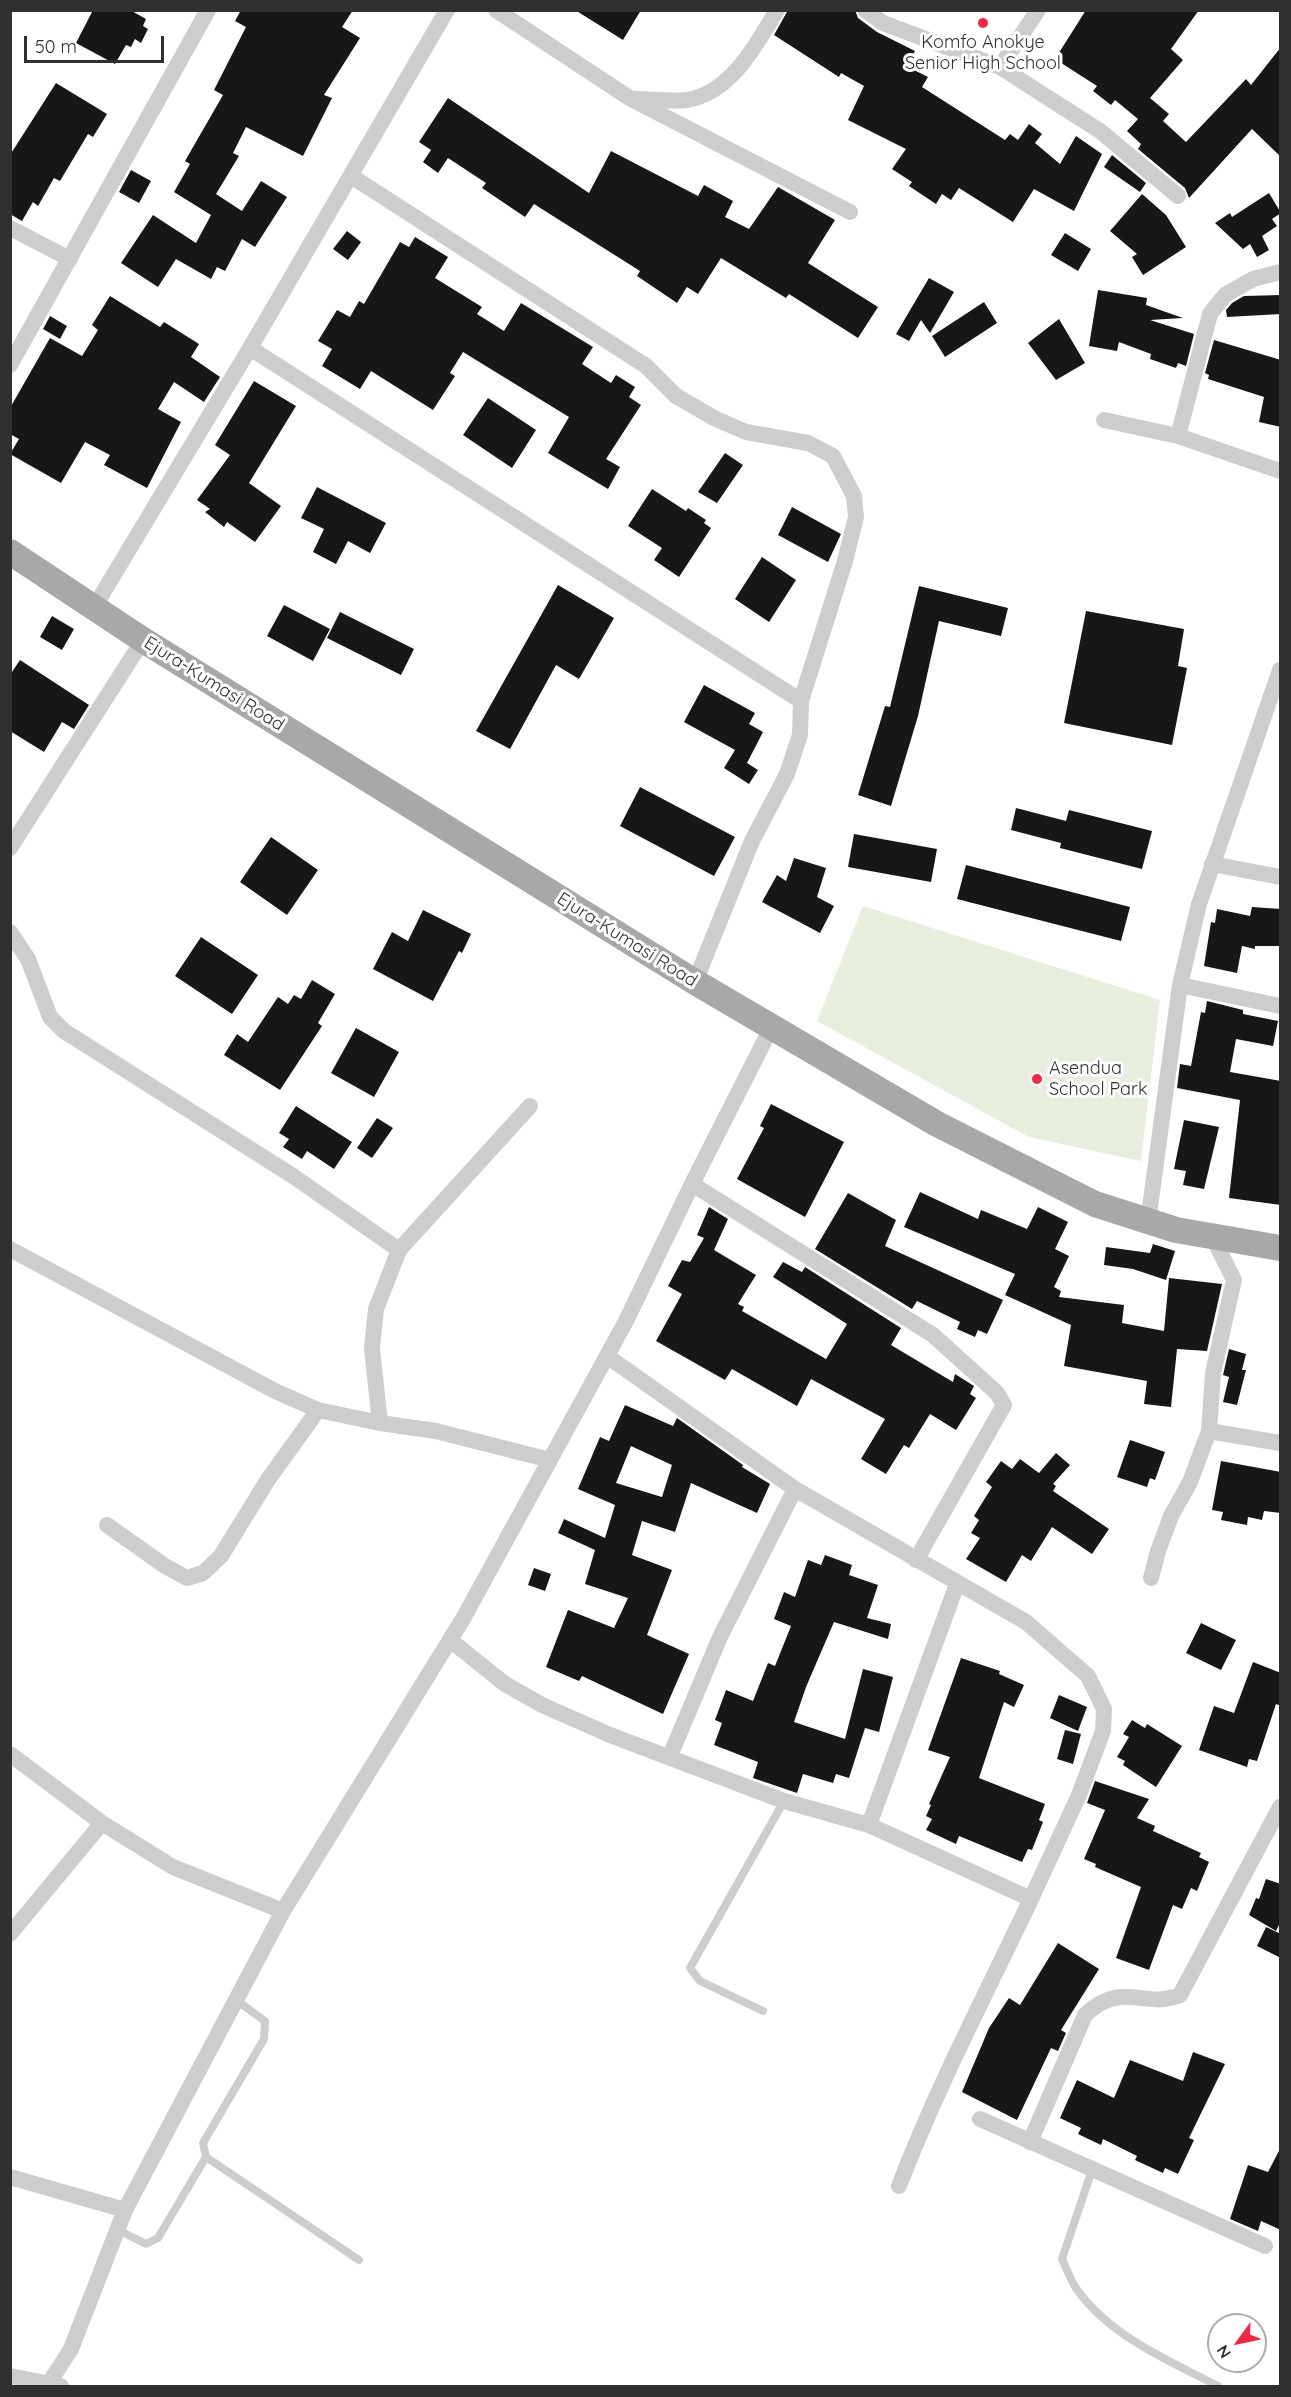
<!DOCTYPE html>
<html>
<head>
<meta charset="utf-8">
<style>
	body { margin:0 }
	#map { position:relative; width:1291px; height:2397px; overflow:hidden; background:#fff; font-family:Quicksand,sans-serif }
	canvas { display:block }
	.frame { position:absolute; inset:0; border:12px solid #303030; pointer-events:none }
	.north { position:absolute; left:1207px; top:2313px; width:60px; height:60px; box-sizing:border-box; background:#fff; border:2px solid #acacac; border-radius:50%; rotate:237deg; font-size:16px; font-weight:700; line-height:24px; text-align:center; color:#303030 }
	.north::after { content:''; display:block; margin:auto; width:21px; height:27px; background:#f42643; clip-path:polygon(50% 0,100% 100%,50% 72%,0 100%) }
	.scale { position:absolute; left:24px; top:36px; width:140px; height:27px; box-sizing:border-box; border:3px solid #303030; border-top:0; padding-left:8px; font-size:18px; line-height:21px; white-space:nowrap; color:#303030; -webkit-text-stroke:4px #fff; paint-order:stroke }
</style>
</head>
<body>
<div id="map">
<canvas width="1291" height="2397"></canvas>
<div class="frame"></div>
<div class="north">N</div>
<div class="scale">50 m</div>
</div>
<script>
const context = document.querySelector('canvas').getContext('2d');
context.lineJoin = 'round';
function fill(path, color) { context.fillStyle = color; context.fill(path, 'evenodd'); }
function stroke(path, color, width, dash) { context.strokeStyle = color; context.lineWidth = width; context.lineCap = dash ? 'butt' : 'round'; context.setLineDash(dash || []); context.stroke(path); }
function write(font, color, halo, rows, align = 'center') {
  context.font = font + ' Quicksand,sans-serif'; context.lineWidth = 6; context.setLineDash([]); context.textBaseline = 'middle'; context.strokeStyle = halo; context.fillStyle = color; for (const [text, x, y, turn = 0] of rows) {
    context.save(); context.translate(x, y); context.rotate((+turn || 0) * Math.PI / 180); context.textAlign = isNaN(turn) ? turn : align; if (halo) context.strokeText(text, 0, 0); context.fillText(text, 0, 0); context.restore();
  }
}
fill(new Path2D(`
	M863,906l297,94 -19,161 -112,-24 -212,-116z`), '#e8eedd');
fill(new Path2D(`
	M93,10h37l16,9 -3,7 5,3 -7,14 -6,-4 -4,8 -5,-2 -11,19 -39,-21z
	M241,10h112l-11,17 18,11 -36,57 8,3 -29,58 -57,-29 -13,26 6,3 -23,38 26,17 19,-30 26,16 -32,50 -13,-8 -17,32 -8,-4 -6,12 -35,-20 -18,28 -37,-24 32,-48 43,28 15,-28 -37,-23 16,-28 -5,-3 38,-66 -9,-5 32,-63 -11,-6z
	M575,10h66l-18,30z
	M788,10h67l3,8 19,14 38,19 -9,15 22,11 -6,10 83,53 5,-6 8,6 11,-16 13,10 -7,9 25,21 16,-28 26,18 -28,57 -40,-22 -21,33 -54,-34 -8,12 -9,-6 -6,10 -27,-18 3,-4 -20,-13 14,-20 -58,-29 16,-34 -23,-13 -2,4 -65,-42z
	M1086,10h113l-28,39 12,11 -33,38 19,16 -6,7 23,21 60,-63 5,6 30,-38v110l-29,-28 -63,69 -4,-10 -47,-39 3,-5 -14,-13 11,-12 -23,-19 -4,5 -18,-14 4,-5 -42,-27z
	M56,83l51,31 -14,23 -5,-3 -28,47 -6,-3 -16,28 -5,-4 -11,19 -12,-7v-59z
	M448,98l141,95 22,-42 87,45 6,-11 29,16 -8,16 24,12 29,-42 57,33 -27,43 70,44 -20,31 -69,-44 -3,4 -65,-40 -23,36 -11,-7 -10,16 -40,-27 3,-5 -106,-67 -9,13 -43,-29 4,-5 -38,-25 -10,15 -15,-11 8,-12 -12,-8z
	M1112,155l34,28 -6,9 -36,-25z
	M131,170l20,11 -12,22 -20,-11z
	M1269,193l12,20 -9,6 5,7 -15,10 7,14 -12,7 -7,-13 -7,5 -28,-26 15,-10 2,4z
	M1142,194l24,21 20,32 -43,28 -11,-18 5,-3 -27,-23z
	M347,231l14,11 -13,18 -15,-11z
	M1065,233l26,16 -13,22 -27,-16z
	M415,237l33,20 -13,21 47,29 -5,7 27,17 17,-28 72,44 -11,17 29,19 5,-8 19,12 -6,10 12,8 -35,54 14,8 -12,22 -60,-36 21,-36 -106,-65 -13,21 5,3 -22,34 -62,-39 -11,18 -38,-23 10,-17 -14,-8 19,-31 13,7 9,-16 5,3 36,-62 9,5z
	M929,278l25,14 -24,41 -9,-13 -12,21 -13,-7z
	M1098,290l49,8 -1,7 37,13 -33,2 44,14 -8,32 -8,-3 -2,5 -26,-9 1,-5 -32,-12 -2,9 -28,-5z
	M1281,295v19l-54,3 -1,-7 6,-7 12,-7z
	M110,296l50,31 4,-5 35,22 -8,13 29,20 -16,25 -30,-20 -16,27 23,13 -34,66 -43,-23 6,-10 -25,-13 -24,41 -51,-29 9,-15 -9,-5v-26l40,-70 32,18 16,-26 -6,-5z
	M984,302l13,21 -52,34 -13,-21z
	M50,316l17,10 -7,13 -17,-10z
	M1059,319l26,44 -29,17 -28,-37z
	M1214,340l67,20v67l-22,-5 5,-25 -56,-18 1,-4 -4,-2z
	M254,381l42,25 -47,77 32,23 -26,36 -28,-20 -3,5 -19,-15 5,-3 -13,-9 33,-45 -15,-10z
	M488,398l48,32 -24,38 -49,-33z
	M725,453l18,12 -26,38 -19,-11z
	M317,487l69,36 -16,30 -22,-12 -12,23 -23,-12 11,-23 -23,-11z
	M652,489l34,22 2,-3 18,12 -2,3 7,5 -32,49 -25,-17 8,-12 -34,-22z
	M792,507l49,27 -13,28 -50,-27z
	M762,557l34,23 -27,42 -34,-23z
	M558,585l56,33 -35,61 -23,-14 -46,84 -34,-18z
	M919,586l89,22 -7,28 -62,-15 -21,95 -27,90 -33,-11 27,-89 5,1z
	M284,605l46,24 -17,32 -46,-25z
	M1086,611l98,18 -6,37 9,2 -15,77 -108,-22z
	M340,612l74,37 -13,26 -74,-37z
	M52,616l22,13 -12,21 -22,-13z
	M20,660l69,45 -15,24 -12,-7 -18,30 -34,-21v-56z
	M704,685l51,28 -6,11 14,8 -16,31 11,7 -9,14 -25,-16 11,-18 -51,-28z
	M640,787l95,50 -21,39 -94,-50z
	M1016,808l50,13 3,-11 83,21 -10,38 -82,-21 1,-5 -50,-13z
	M854,834l83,15 -6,33 -83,-15z
	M271,837l47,33 -31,45 -47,-33z
	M794,858l32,10 -9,29 17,9 -14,27 -58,-31 15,-27 9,6z
	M966,865l164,42 -9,34 -164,-42z
	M1252,907l29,2v37h-26v3l-13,-3 -5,27 -33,-7 7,-44 4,1 2,-14 33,7z
	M423,910l48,24 -9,19 -3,-2 -26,50 -60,-32 19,-37 16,9z
	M201,937l57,38 -26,39 -57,-38z
	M312,980l23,14 -17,29 4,3 -42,64 -56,-35 13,-21 11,8 30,-45 10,7 6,-9 7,4z
	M1207,1001l36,9v4l35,7 -5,25 -37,-7 -6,33 51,9v124l-52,-7 11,-98 -63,-12 3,-24 11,2 10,-54 4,1z
	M356,1028l43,24 -25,45 -43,-24z
	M771,1104l73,38 -39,75 -68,-38 27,-51 -4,-2z
	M296,1106l56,36 -18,27 -27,-18 -5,8 -19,-12 6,-8 -10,-6z
	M377,1118l16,10 -21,30 -15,-10z
	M1184,1120l35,7 -15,62 -21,-4 3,-14 -12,-2z
	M920,1192l58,27 3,-9 46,19 11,-22 30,15 -13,27 14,7 -15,31 7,4 -2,6 65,8 -2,18 42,8 5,-53 53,6 -15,67 -30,-2 -6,58 -27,-3 3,-23 -83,-15 7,-41 -66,-30 10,-21 -111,-47z
	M848,1193l48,27 -11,26 118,54 -16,34 -9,-4 -3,7 -18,-8 3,-7 -43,-21 -5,8 -97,-60z
	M709,1207l19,12 -14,31 42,25 -18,29 6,3 -2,4 84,48 21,-35 -74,-47 10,-15 19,10 3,-5 96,61 -10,17 62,37 2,-8 19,12 -4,8 6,4 -20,32 -26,-16 -21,34 -5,-3 -18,29 -25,-15 24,-40 -74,-40 -14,27 -65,-37 -7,11 -69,-39 26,-47 -14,-8 14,-26 8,2 14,-24 -7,-3z
	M1153,1244l22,7 -9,29 -33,-11 -29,-4 2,-18 44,6z
	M1229,1349l17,5 -4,16h4l-9,35 -14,-3 6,-25 -6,-2z
	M625,1405l48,21 4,-8 66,47 -1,2 28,17 -13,29 -66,-30 -16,49 -33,-11 -10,34 40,15 -25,65 42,19 -26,60 -81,-38 -3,5 -33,-14 22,-57 46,18 14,-30 -43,-14 10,-34 -37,-17 6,-14 41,19 10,-33 -37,-16 22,-52 9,4zM631,1446l41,19 -10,32 -46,-14z
	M1130,1440l35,12 -10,28 -5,-2 -3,9 -30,-10z
	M1056,1453l14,12 -17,19 3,2 -3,5 56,38 -17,25 -40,-27 -21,34 -9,-6 -16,27 -40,-23 14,-21 -9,-5 8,-13 -5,-4 18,-29 -6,-5 15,-21 11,8 8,-10 19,14z
	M1221,1461l60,11v41l-17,-2 -2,9 -14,-3 -1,8 -26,-5 2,-8 -11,-2z
	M825,1555l27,10 -3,10 29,10 -11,33 24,6 -3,15 -54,-17 -28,65 -12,35 51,17 18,-70 30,8 -14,55 -14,-4 -16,50 -13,-4 -3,9 -30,-9 -6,19 -44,-15 5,-16 -44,-17 8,-22 -7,-3 11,-30 27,11 15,-38 7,3 16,-40 -17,-7 10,-27 11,5 13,-37 13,5z
	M534,1568l17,6 -6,17 -17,-6z
	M1201,1623l35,17 -15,30 -35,-17z
	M961,1658l39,13 -1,3 25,11 -10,22 -10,-5 -25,76 66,26 -6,16 4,2 -11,28 -4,-1 -6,13 -63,-26 -3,8 -30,-14 6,-11 -6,-3 5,-11 -2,-1 21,-47 -22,-7z
	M1253,1662l28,11v33l-5,-2 -19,57 -8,-2 -2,8 -48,-17 15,-44 20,7z
	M1059,1695l28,12 -9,24 -28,-13z
	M1132,1720l13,8 2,-4 35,22 -26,41 -33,-22 2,-4 -8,-4 12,-20 -6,-3z
	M1065,1730l16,4 -8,30 -16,-5z
	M1095,1781l54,18 -12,19 18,8 -2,5 48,22 -2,4 10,5 -12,29 -6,-3 -9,21 -9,-4 -24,65 -33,-12 25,-71 -46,-20 1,-3 -12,-5 21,-49 -18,-7z
	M1266,1879l15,5v37l-5,10 -27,-16 7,-17 3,1z
	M1266,1927l15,7v24l-24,-12z
	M1058,1943l41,26 -38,61 5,3 -8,18 -7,-3 -34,72 -55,-28 27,-64 20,-30 11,7z
	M1193,2052l32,12 -36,74 5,2 -16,34 -13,-6 -2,5 -28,-13 2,-4 -34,-17 -2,6 -23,-11 3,-6 -21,-10 17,-38 37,18 16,-38 53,21z
	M1281,2147v83l-20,-9 -3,10 -28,-12 18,-54 20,7z`), '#171717');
stroke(new Path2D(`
	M236,2000l29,21 -1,18 -61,104 3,14 153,103
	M763,2011l-63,-30 -10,-13 94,-167
	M1092,2170l-30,89c5,10 9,23 16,32 34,46 91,70 140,95
	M118,2230l28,14 12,-6 48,-81`), '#cdcdcd', 8);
stroke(new Path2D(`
	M496,10l135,89 219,113
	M865,10l18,13 117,44 100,64 78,65
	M1000,67l38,-57
	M635,99c17,0 35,3 52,1 44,-7 69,-55 90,-90
	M351,176l295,190 30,30 38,22 32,14 62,11 25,13 21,40 2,21 -11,44 -44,140 -1,34 -13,39 -35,67 -57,141
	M10,228l60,31
	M1280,272l-27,7 -28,16 -15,19 -32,122 102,35
	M250,348l551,353
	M10,365l198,-355
	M1104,420l74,16
	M95,606l155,-258 197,-338
	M10,848l133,-208
	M1212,864l68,13
	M10,932l18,27 22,58 14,14 229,145 106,74 -23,59 -4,39 8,75 -62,-13 -43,-19 -265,-142
	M1180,985l100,21
	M692,1184l241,151 64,58 7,12 -88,155
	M1148,1222l32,-237 19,-81 81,-234
	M399,1250l131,-144
	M380,1423l56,8 114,29
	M1209,1431l71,12
	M107,1525l58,41 22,12 16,-5 18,-17 46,-75 51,-71
	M1151,1578l7,-27 13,-35 19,-34 19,-51 4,-58 21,-93 -22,-44
	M450,1640l55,44 37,21 68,30 174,66 85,24 162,74 48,-104 24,-64 1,-22 -16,-33 -62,-54 -231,-133 -188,-133
	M10,1754l92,69 71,44 110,44
	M670,1756l50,-119 75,-148
	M869,1825l88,-241
	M10,1934l92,-111
	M980,2119l285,127
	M1030,2142l55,-127c38,-36 61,-5 95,-20l100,-188
	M10,2177l115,33
	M899,2186c38,-99 87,-192 132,-287
	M10,2376l51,10
	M49,2383l22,-34 54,-139 158,-299 181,-294 162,-296 66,-137 80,-158`), '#cdcdcd', 16);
stroke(new Path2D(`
	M10,552l133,88 552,342 242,142 158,80 81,26 104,18`), '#a8a8a8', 26);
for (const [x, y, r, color] of [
	[983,23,6,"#f42643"],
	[1037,1079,6,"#f42643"]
]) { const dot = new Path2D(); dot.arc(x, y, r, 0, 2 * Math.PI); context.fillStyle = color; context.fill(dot); stroke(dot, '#fff', 2); }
write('18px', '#303030', '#fff', [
	["Komfo Anokye",983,43],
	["Senior High School",983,64],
	["Asendua",1049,1069,"left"],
	["School Park",1049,1090,"left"]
]);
write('18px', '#303030', '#fff', [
	["Ejura-Kumasi Road",214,684,32],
	["Ejura-Kumasi Road",627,940,32]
]);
</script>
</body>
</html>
